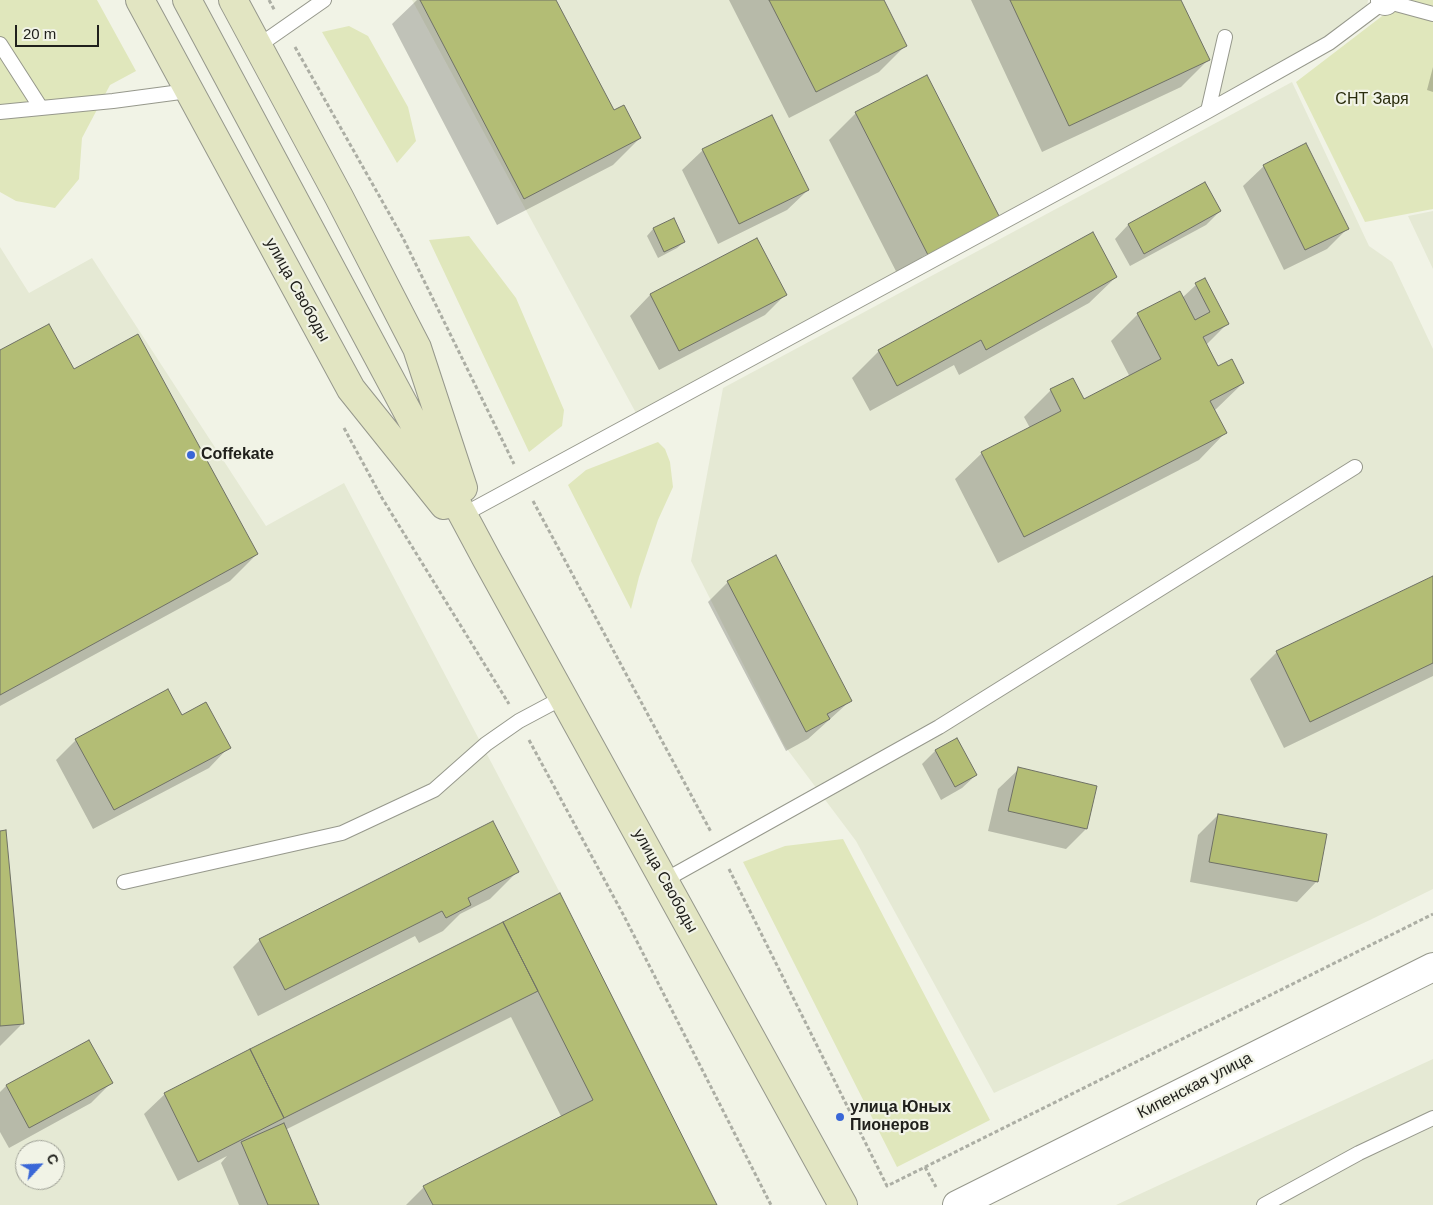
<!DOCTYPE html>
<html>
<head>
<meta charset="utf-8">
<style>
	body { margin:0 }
	#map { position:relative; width:1433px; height:1205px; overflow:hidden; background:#f1f3e6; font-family:Arial,sans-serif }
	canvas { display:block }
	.north { position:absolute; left:15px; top:1140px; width:50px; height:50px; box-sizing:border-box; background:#f1f3e6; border:1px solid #9d9f95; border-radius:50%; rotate:65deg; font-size:14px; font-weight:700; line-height:20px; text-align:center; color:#20201c }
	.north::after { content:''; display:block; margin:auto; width:18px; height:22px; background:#3a67d7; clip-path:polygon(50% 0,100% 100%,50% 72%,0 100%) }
	.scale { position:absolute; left:15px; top:25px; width:84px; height:22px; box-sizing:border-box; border:2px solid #20201c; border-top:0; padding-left:6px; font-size:15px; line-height:18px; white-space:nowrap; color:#20201c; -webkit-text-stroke:4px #f1f3e6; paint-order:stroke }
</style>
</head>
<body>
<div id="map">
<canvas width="1433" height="1205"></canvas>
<div class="north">С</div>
<div class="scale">20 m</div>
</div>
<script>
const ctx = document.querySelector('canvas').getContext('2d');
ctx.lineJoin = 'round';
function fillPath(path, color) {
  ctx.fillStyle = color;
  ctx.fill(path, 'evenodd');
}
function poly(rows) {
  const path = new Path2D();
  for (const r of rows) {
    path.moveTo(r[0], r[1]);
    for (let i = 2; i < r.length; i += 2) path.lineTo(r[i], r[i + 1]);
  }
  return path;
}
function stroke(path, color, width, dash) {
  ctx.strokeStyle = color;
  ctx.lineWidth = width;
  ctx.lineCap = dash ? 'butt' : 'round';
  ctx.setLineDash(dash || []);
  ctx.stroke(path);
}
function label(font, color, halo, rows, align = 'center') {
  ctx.font = font + ' Arial,sans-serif';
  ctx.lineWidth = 4.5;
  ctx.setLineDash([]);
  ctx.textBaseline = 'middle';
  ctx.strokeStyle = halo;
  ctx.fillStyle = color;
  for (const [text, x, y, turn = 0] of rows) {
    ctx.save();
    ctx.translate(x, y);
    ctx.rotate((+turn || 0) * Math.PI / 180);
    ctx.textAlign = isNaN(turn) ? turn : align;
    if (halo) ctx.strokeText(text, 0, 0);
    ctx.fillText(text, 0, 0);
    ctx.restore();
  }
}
fillPath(poly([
	[412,0,1368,0,1366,13,1297,54,1027,200,999,218,928,255,636,413],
	[1292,82,1369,246,1392,262,1433,349,1433,889,1370,920,994,1093,856,841,784,745,691,561,723,388],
	[1433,211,1433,269,1408,216],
	[0,247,29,293,92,258,266,526,344,483,560,893,717,1205,0,1205],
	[25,1150,55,1150,55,1180,25,1180],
	[1433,1059,1433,1205,1116,1205]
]), '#e5e9d4');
fillPath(poly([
	[0,0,97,0,136,71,110,85,82,138,79,179,55,208,16,201,0,192],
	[1397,0,1433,0,1433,209,1365,222,1296,82,1390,10],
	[349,26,368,36,408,107,416,141,397,163,322,32],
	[469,236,516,298,564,410,562,426,529,452,429,240],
	[658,442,665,449,670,462,673,487,658,520,639,577,631,609,568,485,586,470],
	[843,839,990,1120,897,1167,743,862,785,846]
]), '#e0e7bc');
fillPath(poly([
	[417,0,555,0,614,112,640,138,613,165,497,225,392,24],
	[729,0,882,0,906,45,879,72,789,118],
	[971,0,1180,0,1208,60,1181,87,1042,152],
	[1433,67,1433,92,1427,90],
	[926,77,971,245,901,281,829,140,856,113],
	[968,233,923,259,922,257],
	[703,150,808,190,787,210,718,244,682,170],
	[1264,166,1347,229,1327,249,1284,270,1243,186],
	[1205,183,1220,211,1206,225,1130,266,1115,239,1128,225],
	[673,220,684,242,677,248,658,258,647,236,653,229],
	[756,240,785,295,765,315,659,370,630,316,650,295],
	[1116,277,1089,303,959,375,954,365,870,411,852,378,879,351],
	[1205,280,1227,324,1206,345,1218,367,1243,383,1214,411,1225,433,1199,460,998,563,955,479,982,453,1030,428,1024,417,1051,390,1083,401,1130,377,1111,341,1138,314,1182,298,1196,285],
	[0,352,73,371,257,554,230,581,0,706],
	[1433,577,1433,676,1284,748,1250,679,1277,652],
	[728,582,850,701,808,739,786,751,708,602],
	[181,716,229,747,209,768,93,829,56,760,76,740],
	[957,739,976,775,962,788,941,800,922,764,935,751],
	[1019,769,1086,829,1066,849,988,831,998,789],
	[1218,815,1317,881,1297,902,1190,882,1198,835],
	[492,823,517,872,490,899,460,914,443,931,419,943,415,936,258,1016,233,967,260,940],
	[0,832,23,1023,0,1046],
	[560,895,715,1205,406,1205,424,1187,562,1118,511,1017,285,1130,318,1205,239,1205,221,1163,227,1156,178,1181,144,1114,165,1094],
	[111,1083,91,1103,9,1148,0,1132,0,1092,6,1086]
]), '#0003');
const building = poly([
	[420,0,556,0,614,110,624,105,641,138,524,199,420,0],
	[769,0,884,0,907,46,816,92,769,0],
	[1010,0,1181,0,1210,60,1069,126,1010,0],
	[927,75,1000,218,928,255,855,112,927,75],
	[772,115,809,190,739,224,702,149,772,115],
	[1306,143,1349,229,1305,250,1263,165,1306,143],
	[1205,182,1221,211,1144,254,1128,224,1205,182],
	[674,218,685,242,664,252,653,228,674,218],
	[1093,232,1117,277,986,350,981,340,897,386,878,350,1093,232],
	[757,238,787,295,679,351,650,294,757,238],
	[1205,278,1229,324,1203,337,1218,366,1232,359,1244,383,1210,401,1227,433,1024,537,981,452,1061,411,1050,389,1073,378,1084,399,1161,359,1137,313,1180,291,1195,320,1210,312,1195,283,1205,278],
	[49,324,74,369,138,334,258,554,0,695,0,350,49,324],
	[776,555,852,701,827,714,830,719,806,732,727,581,776,555],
	[1433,576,1433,663,1310,722,1276,651,1433,576],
	[168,689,182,715,206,702,231,748,114,810,75,739,168,689],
	[957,738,977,775,955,787,935,750,957,738],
	[1018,767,1097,786,1087,829,1008,811,1018,767],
	[1218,814,1327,834,1318,882,1209,862,1218,814],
	[493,821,519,872,468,898,471,905,446,918,442,911,285,990,259,939,493,821],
	[6,830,24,1024,0,1026,0,831,6,830],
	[560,893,717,1205,433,1205,423,1186,593,1100,503,922,560,893],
	[503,922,538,991,284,1118,250,1049,503,922],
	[89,1040,113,1083,29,1128,6,1085,89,1040],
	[250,1049,284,1118,198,1162,164,1093,250,1049],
	[284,1123,319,1205,268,1205,241,1142,284,1123]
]);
fillPath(building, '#b3bd75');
stroke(building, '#707266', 1);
const service = poly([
	[0,44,41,108],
	[258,46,324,0],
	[1208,111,1225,37],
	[0,112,113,101,188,91],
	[470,511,1208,111,1329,43,1385,1,1433,14],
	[665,880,939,727,1355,467],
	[124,882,342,833,434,790,486,744,519,721,564,697],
	[1264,1205,1359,1153,1433,1118]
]);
const minor = poly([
	[1385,1,1386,0],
	[957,1205,1433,967]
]);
const secondary = poly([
	[140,0,351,389,444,505],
	[187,0,486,558,843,1205],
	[233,0,339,197,417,348,463,488]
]);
stroke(service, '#96988c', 16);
stroke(minor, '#96988c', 30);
stroke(secondary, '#96988c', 30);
stroke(poly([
	[269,0,275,11],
	[295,47,403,238,514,464],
	[344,428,382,498,509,704],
	[533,501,711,832],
	[529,740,624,916,771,1205],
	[729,869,887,1186,1433,914],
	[925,1167,936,1187]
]), '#acaea4', 3, [4, 2.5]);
stroke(service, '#fff', 14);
stroke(minor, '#fff', 28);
stroke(secondary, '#e2e5c2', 28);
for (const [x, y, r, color] of [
	[191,455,5,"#3a67d7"],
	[840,1117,5,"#3a67d7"]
]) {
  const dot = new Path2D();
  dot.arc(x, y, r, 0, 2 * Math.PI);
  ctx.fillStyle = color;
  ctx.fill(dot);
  stroke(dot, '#f1f3e6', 2);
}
label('16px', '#2a2d0d', '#f1f3e6', [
	["СНТ Заря",1372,100]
]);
label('16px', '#20201c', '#f1f3e6', [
	["улица Свободы",297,290,61],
	["улица Свободы",665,881,61],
	["Кипенская улица",1195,1086,-27]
]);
label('bold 16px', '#20201c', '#f1f3e6', [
	["Coffekate",201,455],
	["улица Юных",850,1108],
	["Пионеров",850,1126]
], 'left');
</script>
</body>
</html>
